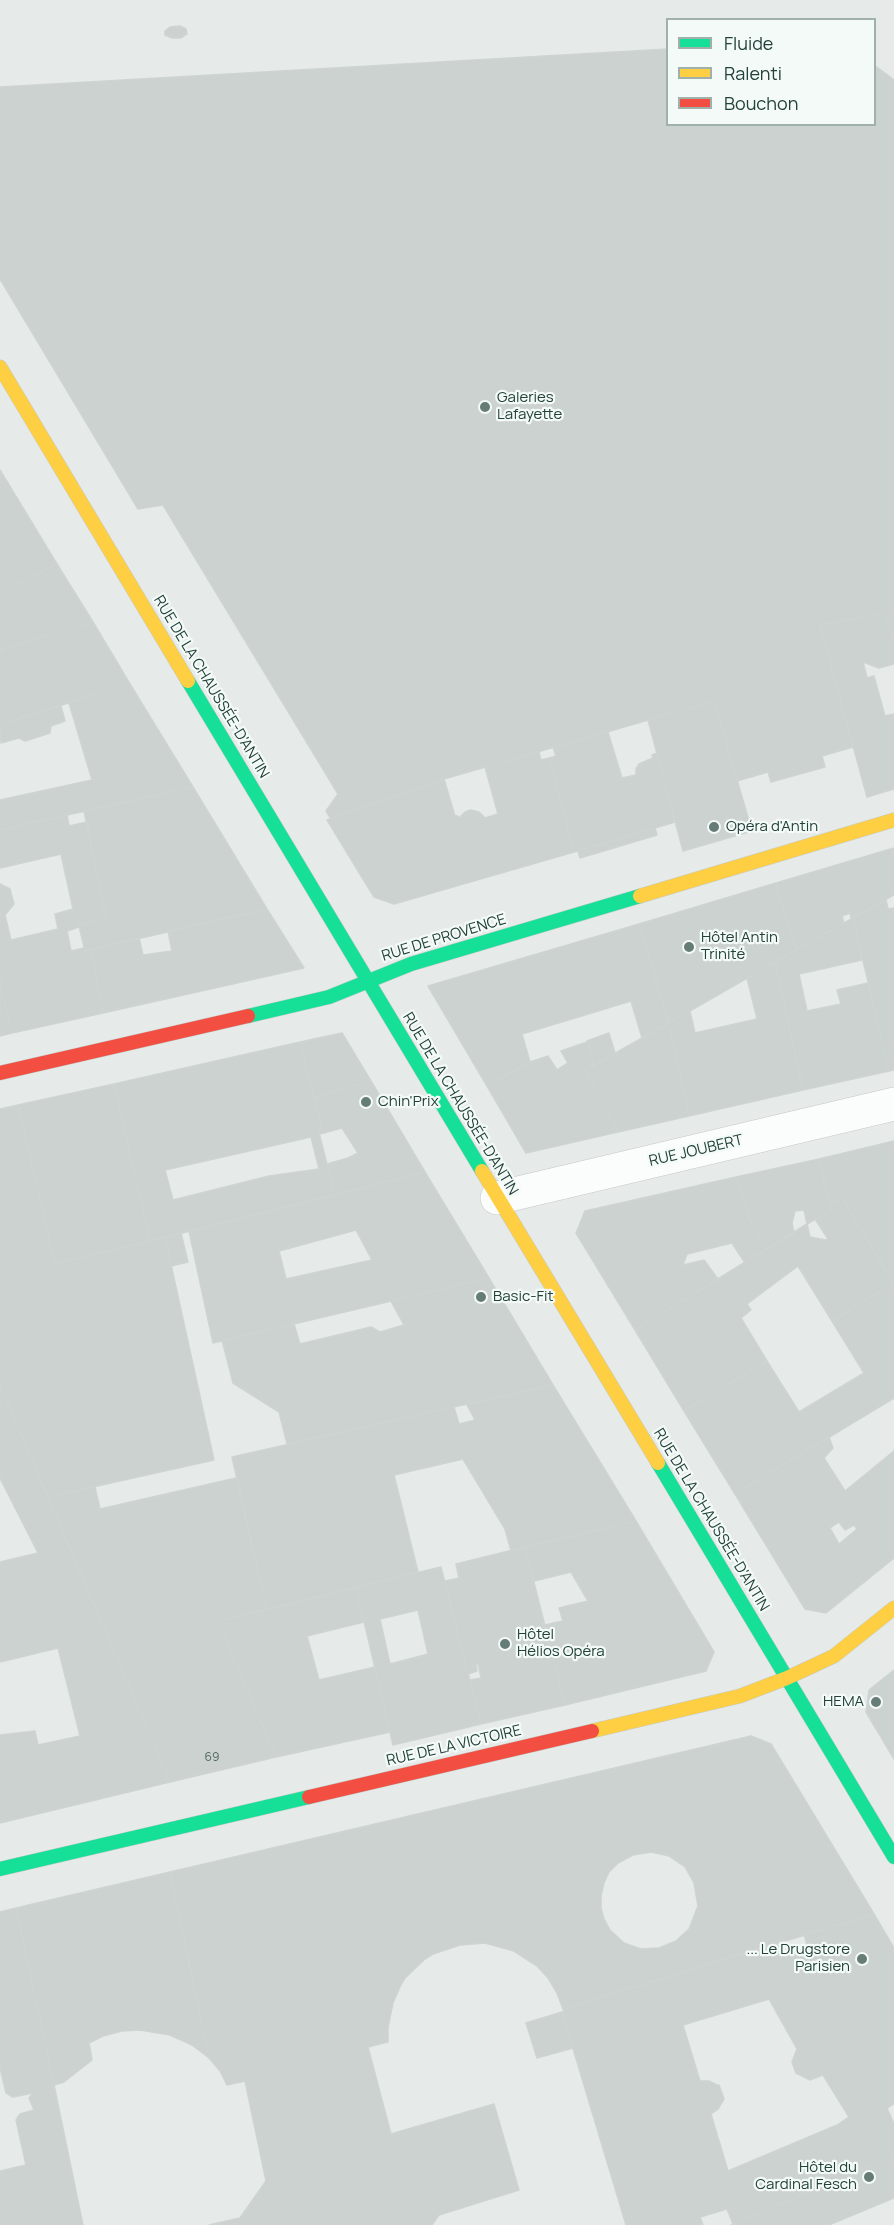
<!DOCTYPE html>
<html>
<head>
<meta charset="utf-8">
<style>
	body { margin:0 }
	#map { position:relative; width:894px; height:2225px; overflow:hidden; background:#e6ebe9; font-family:Manrope,sans-serif }
	canvas { display:block }
	.legend { position:absolute; left:666px; top:18px; width:210px; height:108px; box-sizing:border-box; background:#f4faf7; border:2px solid #a0b0ab; margin:0; padding:8px 10px; list-style:none; font-size:18px; color:#214139 }
	.legend li { display:flex; align-items:center; gap:12px; height:30px }
	.legend b { width:30px; border:2px solid #a0b0ab }
</style>
</head>
<body>
<div id="map">
<canvas width="894" height="2225"></canvas>
<ul class="legend">
<li><b style="height:8px;background:#16e098"></b>Fluide</li>
<li><b style="height:8px;background:#ffcf43"></b>Ralenti</li>
<li><b style="height:8px;background:#f24e42"></b>Bouchon</li>
</ul>
</div>
<script>
const ctx = document.querySelector('canvas').getContext('2d');
ctx.lineJoin = 'round';
function fillPath(path, color) {
  ctx.fillStyle = color;
  ctx.fill(path, 'evenodd');
}
function poly(rows) {
  const path = new Path2D();
  for (const r of rows) {
    path.moveTo(r[0], r[1]);
    for (let i = 2; i < r.length; i += 2) path.lineTo(r[i], r[i + 1]);
  }
  return path;
}
function stroke(path, color, width, dash) {
  ctx.strokeStyle = color;
  ctx.lineWidth = width;
  ctx.lineCap = dash ? 'butt' : 'round';
  ctx.setLineDash(dash || []);
  ctx.stroke(path);
}
function label(font, color, halo, rows, align = 'center') {
  ctx.font = font + ' Manrope,sans-serif';
  ctx.lineWidth = 4.5;
  ctx.setLineDash([]);
  ctx.textBaseline = 'middle';
  ctx.strokeStyle = halo;
  ctx.fillStyle = color;
  for (const [text, x, y, turn = 0] of rows) {
    ctx.save();
    ctx.translate(x, y);
    ctx.rotate((+turn || 0) * Math.PI / 180);
    ctx.textAlign = isNaN(turn) ? turn : align;
    if (halo) ctx.strokeText(text, 0, 0);
    ctx.fillText(text, 0, 0);
    ctx.restore();
  }
}
const building = poly([
	[180,26,186,29,187,34,181,38,172,38,165,35,165,31,170,27,180,26],
	[668,49,668,124,874,124,874,65,894,80,894,642,885,613,820,625,853,747,822,756,825,767,771,782,768,772,737,781,714,701,444,779,331,819,326,811,338,794,163,505,138,509,0,279,0,87,668,49],
	[0,470,57,564,15,586,0,590,0,470],
	[57,564,93,622,0,650,0,590,15,586,57,564],
	[885,613,894,642,894,664,879,668,863,662,867,678,874,676,885,716,894,714,894,789,867,797,820,625,885,613],
	[93,622,130,684,0,724,0,650,93,622],
	[130,684,193,787,0,830,0,800,92,780,69,703,130,684],
	[714,701,752,831,683,851,648,720,714,701],
	[61,706,65,721,51,726,50,733,25,741,19,738,1,743,0,724,61,706],
	[608,732,622,778,636,775,636,769,639,764,653,758,652,755,657,753,675,822,574,852,549,758,556,756,553,747,608,732],
	[539,752,541,760,549,758,574,852,394,904,374,897,327,820,444,779,455,816,458,816,459,818,465,812,471,810,479,812,485,818,498,814,485,767,539,752],
	[193,787,267,909,85,951,79,926,106,918,84,811,193,787],
	[67,815,69,826,87,822,106,918,67,931,71,951,84,948,85,951,91,949,103,1013,12,1033,0,981,0,884,10,889,14,904,5,915,11,940,58,929,55,914,73,909,61,854,0,868,0,830,67,815],
	[655,828,657,835,580,858,578,851,655,828],
	[894,848,894,895,851,919,850,913,842,916,844,923,796,950,776,883,894,848],
	[776,883,796,950,669,1023,639,924,776,883],
	[886,900,888,909,894,908,894,1070,889,1071,853,918,886,900],
	[267,909,304,968,103,1013,91,949,139,938,143,955,172,951,168,931,267,909],
	[853,918,862,960,799,974,807,1011,841,1004,837,990,868,983,889,1071,803,1090,775,962,853,918],
	[639,924,669,1023,642,1038,631,1001,522,1034,530,1062,487,1086,428,986,639,924],
	[775,962,803,1090,689,1116,669,1023,690,1011,695,1033,757,1019,747,978,775,962],
	[0,981,12,1033,0,1036,0,981],
	[669,1023,689,1116,618,1132,585,1070,669,1023],
	[342,1033,371,1081,314,1098,300,1042,342,1033],
	[609,1033,615,1053,594,1066,587,1041,609,1033],
	[300,1042,322,1128,318,1129,335,1195,150,1241,114,1084,300,1042],
	[311,1137,319,1169,269,1176,173,1200,165,1170,311,1137],
	[587,1042,594,1066,585,1070,618,1132,526,1153,487,1086,530,1062,548,1056,557,1070,568,1063,561,1051,587,1042],
	[371,1081,425,1172,335,1195,327,1164,348,1158,358,1153,342,1128,320,1134,318,1129,322,1128,314,1098,371,1081],
	[114,1084,150,1241,55,1264,18,1105,114,1084],
	[18,1105,55,1264,165,1237,214,1460,48,1497,0,1384,0,1109,18,1105],
	[894,1141,894,1284,843,1199,829,1203,819,1159,894,1141],
	[819,1159,831,1210,807,1224,804,1210,795,1211,792,1223,794,1233,767,1249,748,1216,736,1177,819,1159],
	[425,1172,489,1278,213,1343,189,1231,425,1172],
	[356,1230,372,1260,286,1279,279,1251,356,1230],
	[736,1177,748,1216,767,1249,745,1263,732,1243,687,1254,683,1265,704,1260,718,1279,635,1330,576,1233,585,1211,736,1177],
	[843,1199,894,1283,832,1321,798,1266,747,1304,751,1310,741,1318,767,1361,684,1411,635,1330,807,1224,810,1237,826,1240,828,1239,815,1219,831,1210,829,1203,843,1199],
	[181,1233,188,1262,171,1266,165,1237,181,1233],
	[489,1278,553,1385,287,1444,279,1412,233,1383,222,1340,294,1324,300,1344,371,1327,380,1332,404,1325,391,1301,489,1278],
	[894,1283,894,1398,735,1494,684,1411,767,1361,799,1412,864,1373,832,1321,894,1283],
	[0,1384,170,1782,0,1823,0,1735,35,1731,38,1745,80,1736,58,1648,0,1662,0,1562,38,1553,0,1478,0,1384],
	[553,1385,636,1521,511,1551,505,1529,463,1459,394,1475,418,1572,267,1610,232,1457,454,1407,459,1424,475,1420,467,1405,553,1385],
	[829,1437,833,1448,824,1458,845,1491,894,1451,894,1558,826,1613,805,1609,735,1494,829,1437],
	[839,1522,845,1530,854,1525,857,1529,839,1544,830,1528,839,1522],
	[236,1478,267,1610,218,1621,276,1757,170,1782,48,1497,95,1487,100,1509,236,1478],
	[636,1521,714,1652,706,1671,565,1705,545,1625,563,1621,559,1608,588,1601,571,1572,534,1581,525,1547,636,1521],
	[525,1547,565,1705,481,1724,470,1680,481,1678,478,1663,476,1664,477,1671,468,1674,445,1581,459,1578,456,1564,525,1547],
	[441,1567,481,1724,393,1745,356,1587,441,1567],
	[418,1610,428,1654,390,1664,380,1619,418,1610],
	[356,1587,364,1622,307,1636,319,1680,375,1667,390,1732,276,1757,218,1621,356,1587],
	[894,1670,894,1759,866,1712,869,1690,894,1670],
	[751,1736,771,1744,874,1914,563,2009,557,1993,548,1978,537,1966,514,1951,485,1943,460,1945,433,1954,425,1959,405,1978,400,1987,393,2003,388,2027,388,2042,368,2047,391,2134,494,2104,519,2190,439,2215,432,2225,209,2225,240,2218,266,2181,245,2081,227,2085,220,2071,209,2058,170,1872,751,1736],
	[651,1852,669,1856,685,1867,694,1883,698,1906,689,1929,676,1941,659,1948,641,1949,624,1943,610,1930,604,1919,601,1908,601,1896,604,1883,609,1872,618,1863,633,1855,651,1852],
	[170,1872,209,2058,192,2045,170,2035,140,2030,122,2031,103,2036,89,2043,92,2060,64,2082,54,2085,16,1908,170,1872],
	[16,1908,54,2085,83,2225,0,2225,0,2171,26,2165,16,2120,20,2114,34,2110,29,2098,33,2093,13,2097,6,2093,0,2068,0,1912,16,1908],
	[874,1914,894,1948,894,2104,887,2108,894,2124,894,2156,733,2224,727,2209,700,2217,703,2225,626,2225,562,2012,564,2012,563,2009,776,1943,785,1955,808,1948,804,1935,874,1914],
	[769,1999,797,2049,792,2062,796,2073,810,2080,823,2075,849,2117,837,2125,728,2171,711,2114,718,2109,724,2099,719,2085,717,2085,709,2081,700,2081,683,2025,769,1999],
	[562,2012,573,2048,537,2058,526,2023,562,2012],
	[894,2156,894,2198,829,2225,731,2225,894,2156]
]);
fillPath(building, '#ccd2d0');
stroke(building, '#ced4d2', 1.5);
const street = poly([
	[497,1198,894,1104]
]);
const fast = poly([
	[188,681,482,1171],
	[248,1016,329,997,411,964,640,896],
	[658,1463,894,1857],
	[0,1869,309,1797]
]);
const slow = poly([
	[0,367,188,681],
	[640,896,894,820],
	[482,1171,658,1463],
	[592,1731,740,1696,787,1678,834,1656,894,1608]
]);
const jam = poly([
	[0,1073,248,1016],
	[309,1797,592,1731]
]);
stroke(street, '#c3c8c6', 34);
stroke(fast, '#c1c9c6', 15);
stroke(slow, '#c1c9c6', 15);
stroke(jam, '#c1c9c6', 15);
stroke(street, '#fbfcfc', 33);
stroke(fast, '#16e098', 14);
stroke(slow, '#ffcf43', 14);
stroke(jam, '#f24e42', 14);
for (const [x, y, r, color] of [
	[485,407,6,"#667c77"],
	[714,827,6,"#667c77"],
	[689,947,6,"#667c77"],
	[366,1102,6,"#667c77"],
	[481,1297,6,"#667c77"],
	[505,1644,6,"#667c77"],
	[876,1702,6,"#667c77"],
	[862,1959,6,"#667c77"],
	[869,2177,6,"#667c77"]
]) {
  const dot = new Path2D();
  dot.arc(x, y, r, 0, 2 * Math.PI);
  ctx.fillStyle = color;
  ctx.fill(dot);
  stroke(dot, '#f4faf7', 2);
}
label('12px', '#4d6660', null, [
	["69",212,1758]
]);
label('15px', '#214139', '#f4faf7', [
	["Galeries",497,398],
	["Lafayette",497,415],
	["Opéra d'Antin",726,827],
	["Hôtel Antin",701,938],
	["Trinité",701,955],
	["Chin'Prix",378,1102],
	["Basic-Fit",493,1297],
	["Hôtel",517,1635],
	["Hélios Opéra",517,1652],
	["HEMA",864,1702,"right"],
	["... Le Drugstore",850,1950,"right"],
	["Parisien",850,1967,"right"],
	["Hôtel du",857,2168,"right"],
	["Cardinal Fesch",857,2185,"right"]
], 'left');
label('15px', '#214139', '#f4faf7', [
	["RUE DE LA CHAUSSÉE-D'ANTIN",211,687,59],
	["RUE DE PROVENCE",444,938,-17],
	["RUE DE LA CHAUSSÉE-D'ANTIN",460,1104,59],
	["RUE JOUBERT",696,1151,-13],
	["RUE DE LA CHAUSSÉE-D'ANTIN",711,1520,59],
	["RUE DE LA VICTOIRE",454,1746,-13]
]);
</script>
</body>
</html>
